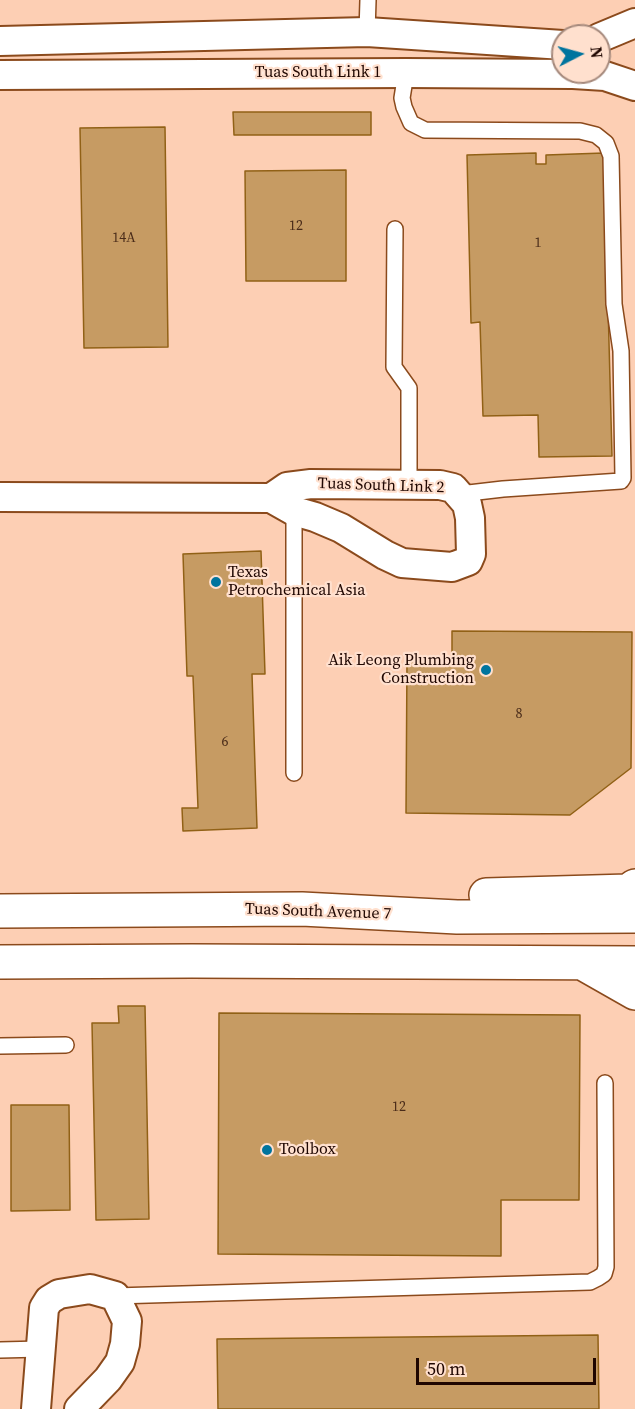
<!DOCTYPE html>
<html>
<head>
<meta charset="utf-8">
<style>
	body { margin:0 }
	#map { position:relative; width:635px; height:1409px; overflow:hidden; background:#fdcfb4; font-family:"Source Serif 4",serif }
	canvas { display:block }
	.north { position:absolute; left:551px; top:24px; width:60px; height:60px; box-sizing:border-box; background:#ffe0ce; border:2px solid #a5897c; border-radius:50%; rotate:84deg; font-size:16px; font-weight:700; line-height:24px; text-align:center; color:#1f0600 }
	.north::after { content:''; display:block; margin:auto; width:21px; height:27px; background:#00749e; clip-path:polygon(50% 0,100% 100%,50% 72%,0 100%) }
	.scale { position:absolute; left:416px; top:1358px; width:180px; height:27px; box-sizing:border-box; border:3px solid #1f0600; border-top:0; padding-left:8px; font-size:18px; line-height:21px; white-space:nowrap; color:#1f0600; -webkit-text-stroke:4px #ffe0ce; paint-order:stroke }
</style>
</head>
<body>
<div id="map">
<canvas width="635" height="1409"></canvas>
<div class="north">N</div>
<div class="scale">50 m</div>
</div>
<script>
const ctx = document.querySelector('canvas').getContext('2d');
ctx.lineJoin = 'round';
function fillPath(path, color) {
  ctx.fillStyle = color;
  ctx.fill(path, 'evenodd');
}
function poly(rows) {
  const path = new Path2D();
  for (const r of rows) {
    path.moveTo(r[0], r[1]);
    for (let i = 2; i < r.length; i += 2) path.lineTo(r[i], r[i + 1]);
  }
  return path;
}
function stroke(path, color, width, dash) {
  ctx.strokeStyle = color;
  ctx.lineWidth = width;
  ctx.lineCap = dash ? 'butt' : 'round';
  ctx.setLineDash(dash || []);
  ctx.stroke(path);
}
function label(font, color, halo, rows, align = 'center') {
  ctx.font = font + ' "Source Serif 4",serif';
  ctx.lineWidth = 4.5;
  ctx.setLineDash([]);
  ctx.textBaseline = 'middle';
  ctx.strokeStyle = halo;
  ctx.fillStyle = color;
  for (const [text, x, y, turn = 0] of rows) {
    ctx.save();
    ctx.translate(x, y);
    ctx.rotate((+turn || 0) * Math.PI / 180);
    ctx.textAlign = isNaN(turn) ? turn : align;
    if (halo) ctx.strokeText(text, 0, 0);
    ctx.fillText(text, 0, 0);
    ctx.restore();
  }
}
const building = poly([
	[233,112,371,112,371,135,234,135,233,112],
	[165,127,168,347,84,348,80,128,165,127],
	[536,153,536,164,546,164,546,155,604,153,612,456,539,457,538,415,483,416,480,322,471,323,467,155,536,153],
	[346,170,346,281,246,281,245,171,346,170],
	[261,551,265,674,252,674,257,828,183,831,182,808,198,808,193,676,187,676,183,554,261,551],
	[452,631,632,632,631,768,570,815,406,813,407,659,452,660,452,631],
	[118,1006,145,1006,149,1219,96,1220,92,1023,119,1023,118,1006],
	[219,1013,580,1015,579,1200,501,1200,501,1256,218,1254,219,1013],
	[11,1105,69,1105,70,1210,11,1211,11,1105],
	[598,1335,599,1409,218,1409,217,1339,598,1335]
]);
fillPath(building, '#c69b63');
stroke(building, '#916116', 1.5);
const lane = poly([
	[367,32,368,0],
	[406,73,402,98,404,107,411,123,425,130,580,131,596,135,606,143,611,156,614,304,621,351,623,478,621,481,503,489,460,494],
	[395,229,394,367,409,388,409,485],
	[294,511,294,773],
	[0,1046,66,1045],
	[115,1296,590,1282,598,1278,604,1274,606,1267,605,1083],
	[0,1350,41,1349]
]);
const street = poly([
	[599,38,635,23],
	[0,41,367,32,563,45],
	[0,75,406,73,573,74,605,76,635,86],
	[0,497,271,498,294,511,315,517,341,528,385,555,402,563,452,567,468,561,471,554,470,518,467,504,453,488,440,485,311,484,287,487,271,498],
	[36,1409,44,1308,49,1300,59,1294,90,1289,115,1296,127,1321,125,1344,120,1362,108,1379,79,1409]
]);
const secondary = poly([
	[486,895,628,891,635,886],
	[0,911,302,909,457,917,635,916],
	[0,962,192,961,635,963],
	[584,964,635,993]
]);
stroke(lane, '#8b4a1c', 18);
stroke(street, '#8b4a1c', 32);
stroke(secondary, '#8b4a1c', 36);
stroke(lane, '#fff', 15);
stroke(street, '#fff', 28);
stroke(secondary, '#fff', 33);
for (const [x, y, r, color] of [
	[216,582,6,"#00749e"],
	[486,670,6,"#00749e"],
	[267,1150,6,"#00749e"]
]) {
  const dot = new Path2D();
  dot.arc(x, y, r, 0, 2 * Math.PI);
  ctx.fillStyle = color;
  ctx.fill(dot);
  stroke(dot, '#ffe0ce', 2);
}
label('14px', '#492b19', null, [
	["12",296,226],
	["14A",124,238],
	["1",538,243],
	["8",519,714],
	["6",225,742],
	["12",399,1107]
]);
label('16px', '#1f0600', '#ffe0ce', [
	["Tuas South Link 1",318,73],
	["Tuas South Link 2",381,486,2],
	["Tuas South Avenue 7",318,912,2]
]);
label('16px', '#1f0600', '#ffe0ce', [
	["Texas",228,573],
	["Petrochemical Asia",228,591],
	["Aik Leong Plumbing",474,661,"right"],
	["Construction",474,679,"right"],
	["Toolbox",279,1150]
], 'left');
</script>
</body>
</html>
